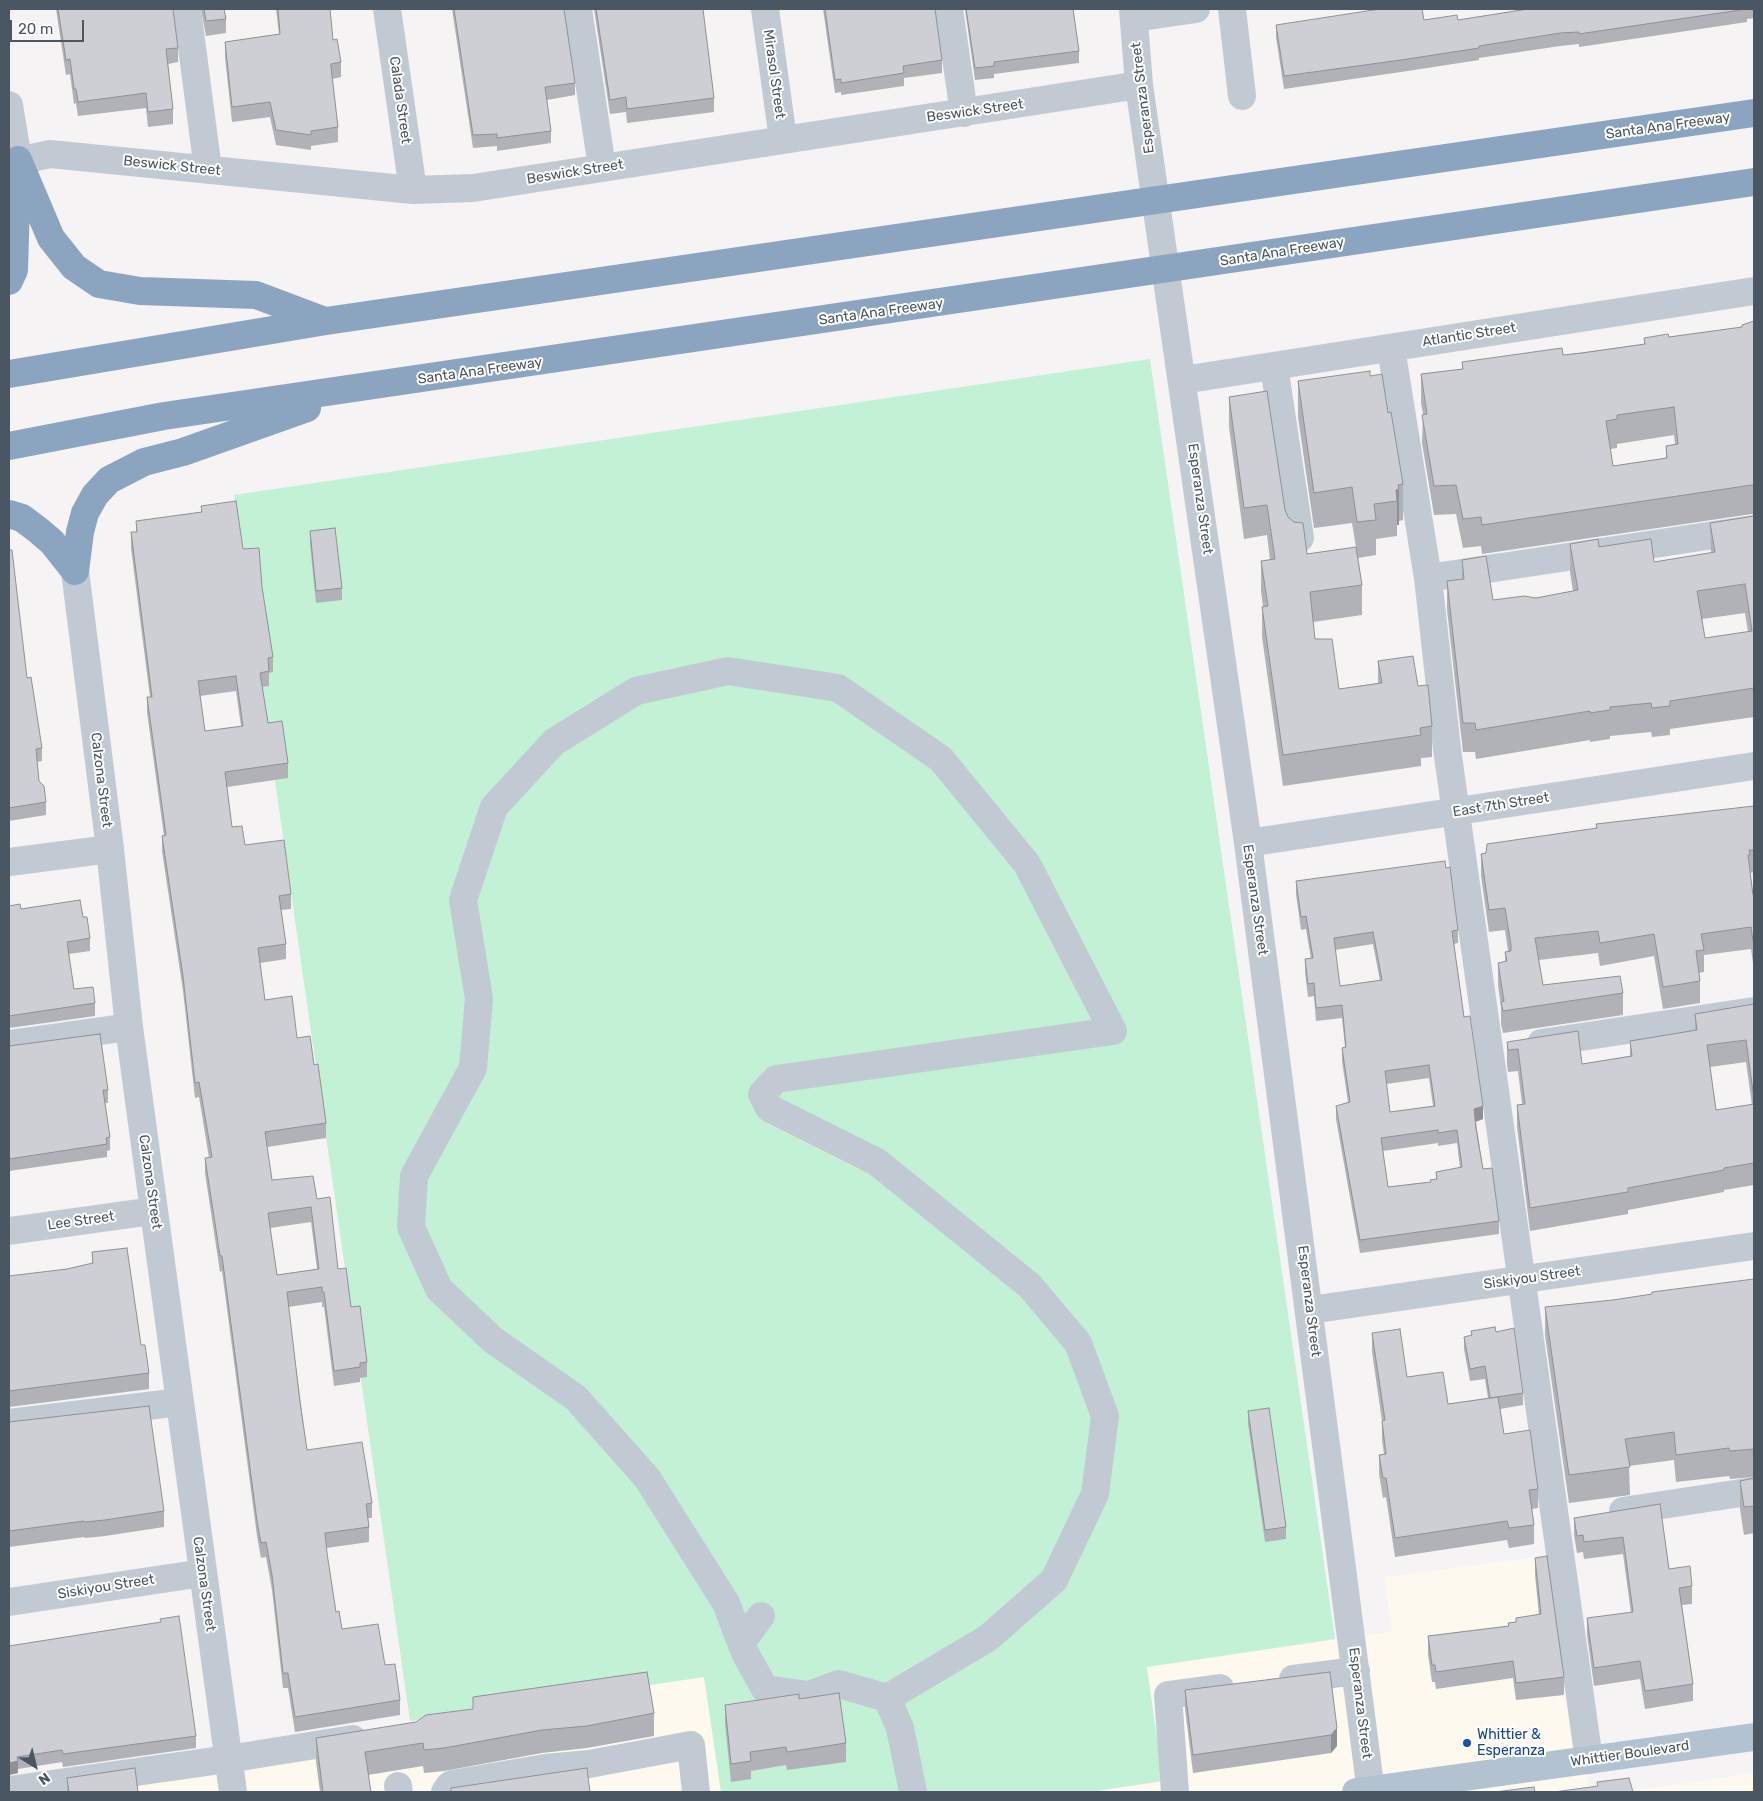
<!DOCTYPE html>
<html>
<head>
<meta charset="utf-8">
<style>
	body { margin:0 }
	#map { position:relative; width:1763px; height:1801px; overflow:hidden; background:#f5f3f3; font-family:Rubik,sans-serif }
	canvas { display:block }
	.frame { position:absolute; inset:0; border:10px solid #4a5661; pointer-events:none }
	.north { position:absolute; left:10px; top:1741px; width:50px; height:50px; -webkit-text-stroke:4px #fff; paint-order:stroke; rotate:144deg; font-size:14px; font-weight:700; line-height:20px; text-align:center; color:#4a5661 }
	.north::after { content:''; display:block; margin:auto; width:18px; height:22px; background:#4a5661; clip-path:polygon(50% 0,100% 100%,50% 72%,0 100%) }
	.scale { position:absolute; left:10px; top:20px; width:74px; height:22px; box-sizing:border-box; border:2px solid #4a5661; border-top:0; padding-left:6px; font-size:15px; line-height:18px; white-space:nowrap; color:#4a5661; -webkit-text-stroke:4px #fff; paint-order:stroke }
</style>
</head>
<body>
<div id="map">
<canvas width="1763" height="1801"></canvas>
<div class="frame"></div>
<div class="north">N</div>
<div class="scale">20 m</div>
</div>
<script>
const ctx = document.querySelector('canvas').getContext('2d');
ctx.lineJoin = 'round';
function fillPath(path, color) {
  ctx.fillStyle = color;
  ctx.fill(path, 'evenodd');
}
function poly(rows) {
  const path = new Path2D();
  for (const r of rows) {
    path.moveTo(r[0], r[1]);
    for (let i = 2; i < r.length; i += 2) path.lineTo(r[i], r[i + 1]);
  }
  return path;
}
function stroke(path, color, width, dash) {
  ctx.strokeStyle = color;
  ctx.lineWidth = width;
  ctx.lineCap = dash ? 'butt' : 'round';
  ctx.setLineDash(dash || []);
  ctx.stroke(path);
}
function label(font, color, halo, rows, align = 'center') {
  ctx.font = font + ' Rubik,sans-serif';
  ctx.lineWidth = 4;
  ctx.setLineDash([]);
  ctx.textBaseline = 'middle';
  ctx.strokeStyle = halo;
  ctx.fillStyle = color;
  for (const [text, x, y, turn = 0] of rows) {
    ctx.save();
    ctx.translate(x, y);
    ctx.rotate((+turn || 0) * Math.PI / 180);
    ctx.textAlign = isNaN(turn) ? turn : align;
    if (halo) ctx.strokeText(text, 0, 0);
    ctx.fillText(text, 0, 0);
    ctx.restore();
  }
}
fillPath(poly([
	[1551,1555,1590,1792,1090,1792,1163,1781,1146,1667,1391,1632,1385,1577],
	[704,1677,721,1792,21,1792,423,1736,420,1719],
	[1754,1773,1754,1792,1624,1792]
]), '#fdf9ef');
fillPath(poly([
	[1150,359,1335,1639,1147,1667,1163,1781,1090,1792,721,1792,704,1677,410,1721,234,495]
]), '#c3f1d5');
stroke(poly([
	[187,9,208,170],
	[387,9,413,190],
	[578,9,602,167],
	[765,9,783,139],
	[949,9,964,113],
	[1133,9,1139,85,1248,843,1371,1792],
	[1232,9,1242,96],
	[1134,18,1196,9],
	[9,105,18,160],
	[9,163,50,154,413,190,473,188,1139,85],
	[1391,348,1428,578,1447,749,1589,1760],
	[1274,366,1300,538],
	[1183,380,1754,291],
	[75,571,110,849,129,1027,233,1792],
	[1428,578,1754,529],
	[1248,843,1754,766],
	[9,862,110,849],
	[1541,1043,1754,1011],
	[9,1044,129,1027],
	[9,1231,153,1211],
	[1310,1310,1754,1246],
	[9,1423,180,1402],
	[1623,1511,1754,1491],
	[9,1602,203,1573],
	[741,1643,761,1616],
	[1293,1679,1356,1671],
	[887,1698,988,1638,1054,1580,1095,1494,1105,1416,1078,1343,1030,1286,877,1162,769,1108,762,1094,776,1079,1113,1031,1027,864,941,759,838,688,728,671,636,691,554,742,494,807,463,900,479,999,473,1068,414,1176,411,1227,439,1289,493,1340,576,1398,647,1478,726,1603,745,1653,765,1689,809,1695,839,1684,887,1698,900,1728,913,1792],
	[398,1786,399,1792],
	[9,1790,228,1759,353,1739],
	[445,1792,449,1786,452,1784,545,1768,589,1764,691,1745,696,1792],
	[1175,1792,1168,1695,1220,1688]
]), '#c1cad2', 28);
stroke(poly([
	[1356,1792,1754,1737]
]), '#b3c2d1', 28);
stroke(poly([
	[18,160,51,238,74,267,99,284,140,291,256,295,325,321],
	[9,281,14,270,17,169],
	[9,374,326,321,1754,113],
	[9,446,164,416,1754,182],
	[9,514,22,518,38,530,52,542,75,571],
	[75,571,80,532,85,513,95,495,109,480,144,462,183,452,307,408]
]), '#8ba5c1', 28);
fillPath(poly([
	[56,9,173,9,178,48,178,62,168,64,173,109,173,124,148,127,146,108,78,116,76,103,74,104,70,74,66,75],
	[201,9,224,9,226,19,226,33,206,36],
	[276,9,330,9,333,40,341,62,341,77,332,79,338,127,338,142,311,146,311,150,276,145,270,117,232,122,225,57,225,42,279,34],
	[452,9,564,9,575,83,575,95,547,100,551,131,551,143,497,151,497,146,473,148],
	[594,9,703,9,714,98,714,112,627,123,626,112,610,114],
	[823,9,935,9,942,60,942,73,904,78,904,86,841,95,841,92,835,93],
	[965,9,1073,9,1079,51,1079,63,994,74,994,78,975,80],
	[1526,9,1754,9,1754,18,1747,19,1747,22,1579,47,1579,44,1560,46,1479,58,1479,60,1401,72,1284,89,1276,37,1276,25,1458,20],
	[1754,321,1754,514,1752,514,1482,554,1481,546,1463,548,1456,514,1434,515,1422,443,1423,414,1421,403,1421,374,1462,369,1462,362,1563,355,1644,344,1644,338,1669,337,1742,327],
	[1674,435,1675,444,1666,446,1666,458,1613,466,1610,449,1617,448,1617,444],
	[1370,376,1388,413,1403,484,1403,520,1399,521,1399,525,1397,525,1397,536,1376,539,1376,555,1358,558,1362,585,1362,615,1313,622,1315,639,1339,689,1378,683,1378,661,1418,686,1432,726,1432,757,1421,758,1421,766,1283,786,1262,637,1262,607,1263,606,1261,591,1261,561,1270,560,1267,535,1244,539,1229,427,1229,397,1288,517,1307,554,1356,547,1352,523,1314,528,1298,417,1298,381],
	[201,506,243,549,262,587,273,657,273,672,269,673,269,686,262,687,268,723,288,763,288,778,227,787,232,827,245,845,291,894,291,909,281,910,286,944,286,959,260,963,265,1000,297,1038,314,1065,326,1123,326,1138,267,1147,272,1180,317,1199,338,1269,351,1307,367,1362,367,1377,360,1378,360,1382,334,1386,324,1307,322,1307,322,1302,288,1307,307,1450,372,1503,372,1518,368,1518,369,1527,369,1542,326,1548,336,1612,342,1629,385,1665,400,1700,400,1715,295,1732,288,1688,283,1688,272,1590,266,1557,261,1558,257,1536,222,1271,220,1272,205,1173,205,1158,209,1158,199,1097,195,1098,183,991,162,851,162,836,164,836,147,712,147,697,150,697,131,548,131,532,136,532,136,521,201,512],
	[236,691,241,726,205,731,200,696],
	[311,1222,317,1269,277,1275,270,1228],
	[1754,516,1754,717,1670,729,1670,735,1652,737,1651,732,1610,736,1610,739,1590,742,1590,740,1476,759,1475,752,1463,752,1447,610,1447,581,1462,579,1462,560,1493,600,1536,598,1573,591,1570,572,1570,544,1599,547,1654,562,1711,553,1710,523],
	[1745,613,1748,632,1705,638,1702,619],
	[310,531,342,588,342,600,316,603,310,544],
	[9,550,27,678,42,748,42,761,37,762,39,781,46,802,46,815,9,821],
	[1754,806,1754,872,1750,873,1753,895,1754,895,1754,963,1753,963,1751,949,1704,955,1704,972,1699,973,1700,981,1700,1003,1663,1009,1654,956,1600,966,1598,953,1539,960,1543,985,1623,993,1623,1015,1503,1033,1501,1024,1501,1007,1498,985,1498,963,1505,962,1505,952,1508,951,1505,930,1489,932,1481,876,1481,854,1596,829,1596,824],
	[1446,868,1458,930,1458,943,1454,944,1464,1017,1483,1119,1476,1122,1483,1169,1499,1221,1499,1234,1360,1253,1336,1119,1336,1106,1348,1102,1342,1061,1342,1048,1345,1047,1342,1018,1316,1021,1314,996,1308,997,1305,972,1305,959,1311,959,1306,929,1301,930,1296,894,1296,881],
	[1373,944,1380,981,1340,986,1335,950],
	[1429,1078,1433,1106,1390,1112,1386,1084],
	[1438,1143,1438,1146,1457,1143,1460,1168,1436,1172,1436,1179,1430,1182,1388,1187,1383,1151],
	[9,906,21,909,83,917,90,938,90,951,69,954,74,989,95,1003,95,1016,9,1028],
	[1754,1004,1754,1185,1724,1190,1724,1192,1628,1210,1628,1214,1530,1231,1517,1127,1517,1105,1522,1104,1518,1071,1508,1072,1507,1064,1507,1042,1582,1064,1630,1056,1630,1041,1695,1031,1695,1014],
	[1746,1062,1752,1105,1716,1110,1710,1067],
	[9,1046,108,1090,108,1103,105,1103,110,1137,110,1150,107,1151,107,1157,9,1171],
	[92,1252,141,1345,149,1373,149,1389,9,1407,9,1276,67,1269,92,1263],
	[1754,1279,1754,1477,1730,1479,1729,1476,1676,1482,1674,1460,1629,1466,1630,1495,1569,1503,1545,1335,1545,1307,1613,1300],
	[1471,1331,1496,1332,1523,1393,1523,1405,1500,1409,1504,1434,1538,1489,1538,1508,1532,1509,1534,1525,1534,1544,1509,1548,1507,1540,1395,1557,1386,1497,1383,1498,1379,1474,1379,1455,1384,1454,1382,1440,1382,1421,1372,1352,1372,1333,1407,1377,1448,1404,1488,1398,1485,1379,1470,1381,1464,1349,1464,1337,1471,1336],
	[1248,1411,1286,1527,1286,1539,1265,1542,1248,1424],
	[9,1422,164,1511,164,1527,105,1536,85,1538,84,1537,9,1547],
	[1754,1478,1754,1533,1744,1535,1740,1509,1740,1481],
	[1660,1504,1669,1569,1692,1586,1692,1604,1682,1605,1693,1684,1693,1701,1645,1709,1640,1679,1594,1686,1587,1635,1587,1618,1631,1613,1623,1554,1584,1559,1583,1552,1577,1553,1574,1535,1574,1518],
	[1535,1558,1564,1677,1564,1695,1516,1700,1513,1678,1436,1689,1435,1682,1432,1682,1428,1654,1428,1636,1508,1626,1516,1622,1516,1618,1539,1615,1535,1575],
	[9,1646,196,1736,196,1748,63,1767,62,1762,18,1769,18,1773,9,1775],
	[1330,1672,1337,1746,1331,1753,1193,1773,1185,1709,1185,1690],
	[799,1699,846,1743,846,1762,787,1770,786,1765,751,1771,751,1779,731,1782,725,1724,725,1705],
	[654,1713,654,1736,587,1748,542,1753,444,1771,424,1773,423,1766,368,1775,371,1792,320,1792,316,1761,316,1738],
	[67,1778,138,1792,67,1792]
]), '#b0b2b7');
fillPath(poly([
	[1399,489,1399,525,1397,525,1397,501,1396,490],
	[1483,1106,1483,1119,1474,1122,1474,1109],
	[1337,1728,1337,1746,1331,1753,1331,1735],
	[18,1761,18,1773,9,1775,9,1763]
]), '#909195');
const building = poly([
	[58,9,173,9,178,48,166,49,173,109,148,112,146,93,78,102,76,89,74,89,70,59,66,60,58,9],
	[204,9,224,9,226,19,206,21,204,9],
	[278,9,330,9,333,40,337,39,341,62,331,64,331,67,338,127,311,131,311,135,276,130,270,102,232,107,225,42,280,34,278,9],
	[454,9,564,9,575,83,545,87,551,131,497,138,497,134,473,135,454,9],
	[596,9,703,9,714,98,627,109,626,97,610,100,596,9],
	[825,9,935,9,942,60,903,66,904,73,841,83,841,79,835,80,825,9],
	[966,9,1073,9,1079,51,994,62,994,66,975,68,966,9],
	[1380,9,1422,9,1424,20,1457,15,1458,20,1528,9,1747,9,1579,34,1579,32,1560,33,1479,46,1479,48,1401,60,1284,76,1276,25,1380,9],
	[1754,321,1754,485,1752,485,1482,525,1481,517,1463,519,1456,485,1434,486,1422,415,1427,414,1421,374,1463,369,1462,362,1562,348,1563,355,1582,353,1645,344,1644,338,1668,334,1669,337,1742,327,1742,325,1754,321],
	[1674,407,1678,444,1666,446,1667,458,1613,466,1606,421,1617,419,1617,415,1674,407],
	[1370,371,1370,376,1382,374,1388,413,1391,412,1403,484,1398,485,1399,489,1396,490,1397,501,1374,504,1376,520,1357,522,1352,487,1314,493,1298,381,1370,371],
	[1267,391,1285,510,1288,517,1294,522,1303,523,1307,554,1356,547,1362,585,1310,592,1315,639,1332,639,1339,689,1382,683,1378,661,1413,656,1418,686,1428,685,1432,726,1420,728,1421,735,1283,755,1262,607,1268,606,1261,561,1275,559,1267,505,1244,508,1229,397,1267,391],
	[236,501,243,549,259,548,262,587,273,657,268,658,269,671,260,673,268,723,282,721,288,763,225,772,232,827,242,826,245,845,284,840,291,894,279,896,286,944,258,948,265,1000,292,996,297,1038,310,1036,314,1065,318,1064,326,1123,265,1132,272,1180,313,1176,317,1199,330,1197,338,1269,346,1268,351,1307,360,1306,367,1362,360,1363,360,1367,334,1371,324,1292,322,1292,322,1287,287,1292,300,1402,307,1450,362,1442,372,1503,366,1504,369,1527,325,1533,327,1553,336,1612,339,1611,342,1629,378,1624,385,1665,395,1664,400,1700,295,1717,288,1673,283,1673,272,1575,266,1542,261,1543,257,1521,222,1256,220,1256,205,1158,212,1157,199,1082,195,1083,183,976,162,836,166,835,147,697,152,697,131,532,137,532,136,521,202,512,201,506,236,501],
	[236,676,243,726,205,731,198,681,236,676],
	[311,1207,319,1269,277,1275,268,1213,311,1207],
	[1754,516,1754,688,1670,701,1670,706,1652,708,1651,703,1610,707,1610,710,1590,713,1590,711,1476,730,1475,723,1463,723,1447,581,1464,579,1462,560,1486,556,1493,600,1524,596,1536,598,1578,590,1570,544,1598,539,1599,547,1651,539,1654,562,1715,552,1710,523,1754,516],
	[1745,584,1752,631,1705,638,1697,591,1745,584],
	[335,528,342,588,316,591,310,531,335,528],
	[9,550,12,550,27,678,31,677,42,748,36,749,39,781,44,786,46,802,9,808,9,550],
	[1754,806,1754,850,1749,850,1750,855,1748,855,1753,895,1754,895,1754,940,1753,941,1751,927,1701,934,1704,950,1696,951,1700,981,1663,987,1654,934,1600,943,1598,931,1535,938,1543,985,1620,976,1623,993,1503,1011,1501,1002,1504,1001,1498,963,1507,961,1505,952,1511,951,1511,945,1505,908,1489,910,1481,854,1486,853,1487,844,1597,828,1596,824,1754,806],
	[1445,861,1446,868,1450,867,1458,930,1452,931,1464,1017,1470,1016,1483,1106,1474,1109,1476,1129,1483,1169,1492,1168,1499,1221,1360,1240,1336,1106,1350,1102,1342,1048,1346,1047,1342,1005,1316,1008,1314,983,1308,984,1305,959,1313,958,1306,916,1301,917,1296,881,1445,861],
	[1373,932,1382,980,1340,986,1334,938,1373,932],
	[1429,1065,1435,1106,1390,1112,1385,1071,1429,1065],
	[1438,1130,1438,1133,1457,1130,1462,1167,1436,1172,1437,1179,1430,1180,1431,1182,1388,1187,1381,1138,1438,1130],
	[80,900,83,917,87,917,90,938,67,942,74,989,93,987,95,1003,9,1016,9,906,20,904,21,909,80,900],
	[1754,1004,1754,1099,1746,1040,1707,1045,1716,1110,1754,1104,1754,1163,1724,1168,1724,1170,1628,1188,1628,1192,1530,1208,1517,1105,1525,1104,1518,1049,1508,1050,1507,1042,1578,1031,1582,1064,1632,1056,1630,1041,1697,1030,1695,1014,1754,1004],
	[100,1034,108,1090,103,1090,110,1137,106,1138,107,1144,9,1159,9,1046,100,1034],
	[127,1248,141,1345,145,1345,149,1373,9,1391,9,1276,67,1269,93,1263,92,1252,127,1248],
	[1754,1279,1754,1449,1730,1451,1729,1448,1676,1455,1674,1432,1625,1439,1630,1467,1569,1475,1545,1307,1613,1300,1652,1294,1652,1292,1754,1279],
	[1495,1327,1496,1332,1514,1328,1523,1393,1490,1398,1485,1366,1470,1369,1464,1337,1472,1335,1471,1331,1495,1327],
	[1400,1329,1407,1377,1443,1372,1448,1404,1498,1397,1504,1434,1530,1430,1538,1489,1529,1490,1534,1525,1509,1528,1507,1521,1395,1538,1386,1478,1383,1478,1379,1455,1386,1454,1382,1421,1385,1420,1372,1333,1400,1329],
	[149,1406,164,1511,105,1520,85,1522,84,1521,9,1531,9,1422,149,1406],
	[1269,1408,1286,1527,1265,1530,1248,1411,1269,1408],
	[1754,1478,1754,1506,1744,1507,1740,1481,1754,1478],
	[1660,1504,1669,1569,1690,1566,1692,1586,1679,1588,1693,1684,1645,1691,1640,1661,1594,1668,1587,1618,1633,1612,1623,1537,1584,1542,1583,1535,1577,1536,1574,1518,1660,1504],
	[1547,1556,1564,1677,1516,1683,1513,1661,1436,1672,1435,1665,1432,1665,1428,1636,1509,1626,1508,1623,1516,1622,1516,1618,1541,1614,1535,1558,1547,1556],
	[179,1616,196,1736,63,1754,62,1750,17,1757,18,1761,9,1763,9,1646,161,1622,160,1619,179,1616],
	[647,1672,654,1713,587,1726,542,1730,444,1748,424,1750,423,1743,365,1752,371,1792,323,1792,316,1738,416,1722,426,1715,473,1709,473,1697,647,1672],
	[1330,1672,1337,1728,1331,1735,1193,1755,1185,1690,1330,1672],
	[839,1693,846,1743,787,1752,786,1747,750,1752,751,1761,731,1764,725,1705,799,1694,799,1699,839,1693],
	[135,1768,138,1792,69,1792,67,1778,135,1768],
	[587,1768,590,1792,451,1792,451,1788,587,1768],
	[1629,1778,1633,1792,1554,1792,1598,1786,1597,1782,1629,1778],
	[1534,1787,1535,1792,1495,1792,1534,1787]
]);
fillPath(building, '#cdcfd5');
stroke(building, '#909195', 1);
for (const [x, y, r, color] of [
	[1467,1743,5,"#1a4fb4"]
]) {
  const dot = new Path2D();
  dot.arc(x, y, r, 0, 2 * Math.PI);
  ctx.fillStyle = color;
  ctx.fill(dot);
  stroke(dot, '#fff', 2);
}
label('14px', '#4a5661', '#fff', [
	["Mirasol Street",774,74,82],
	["Esperanza Street",1143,98,-97],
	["Calada Street",400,100,82],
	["Beswick Street",975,111,-8],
	["Santa Ana Freeway",1668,126,-8],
	["Beswick Street",172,166,6],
	["Beswick Street",575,172,-9],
	["Santa Ana Freeway",1282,252,-9],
	["Santa Ana Freeway",881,312,-8],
	["Atlantic Street",1469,335,-9],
	["Santa Ana Freeway",480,371,-8],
	["Esperanza Street",1200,499,82],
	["Calzona Street",101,780,83],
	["East 7th Street",1501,805,-9],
	["Esperanza Street",1255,900,82],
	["Calzona Street",150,1182,82],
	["Lee Street",81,1221,-8],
	["Siskiyou Street",1532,1278,-8],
	["Esperanza Street",1309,1301,83],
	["Calzona Street",204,1584,82],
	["Siskiyou Street",106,1587,-9],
	["Esperanza Street",1360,1703,83],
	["Whittier Boulevard",1630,1754,-8]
]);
label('14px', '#164399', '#fff', [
	["Whittier &",1477,1735],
	["Esperanza",1477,1751]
], 'left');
</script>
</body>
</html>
